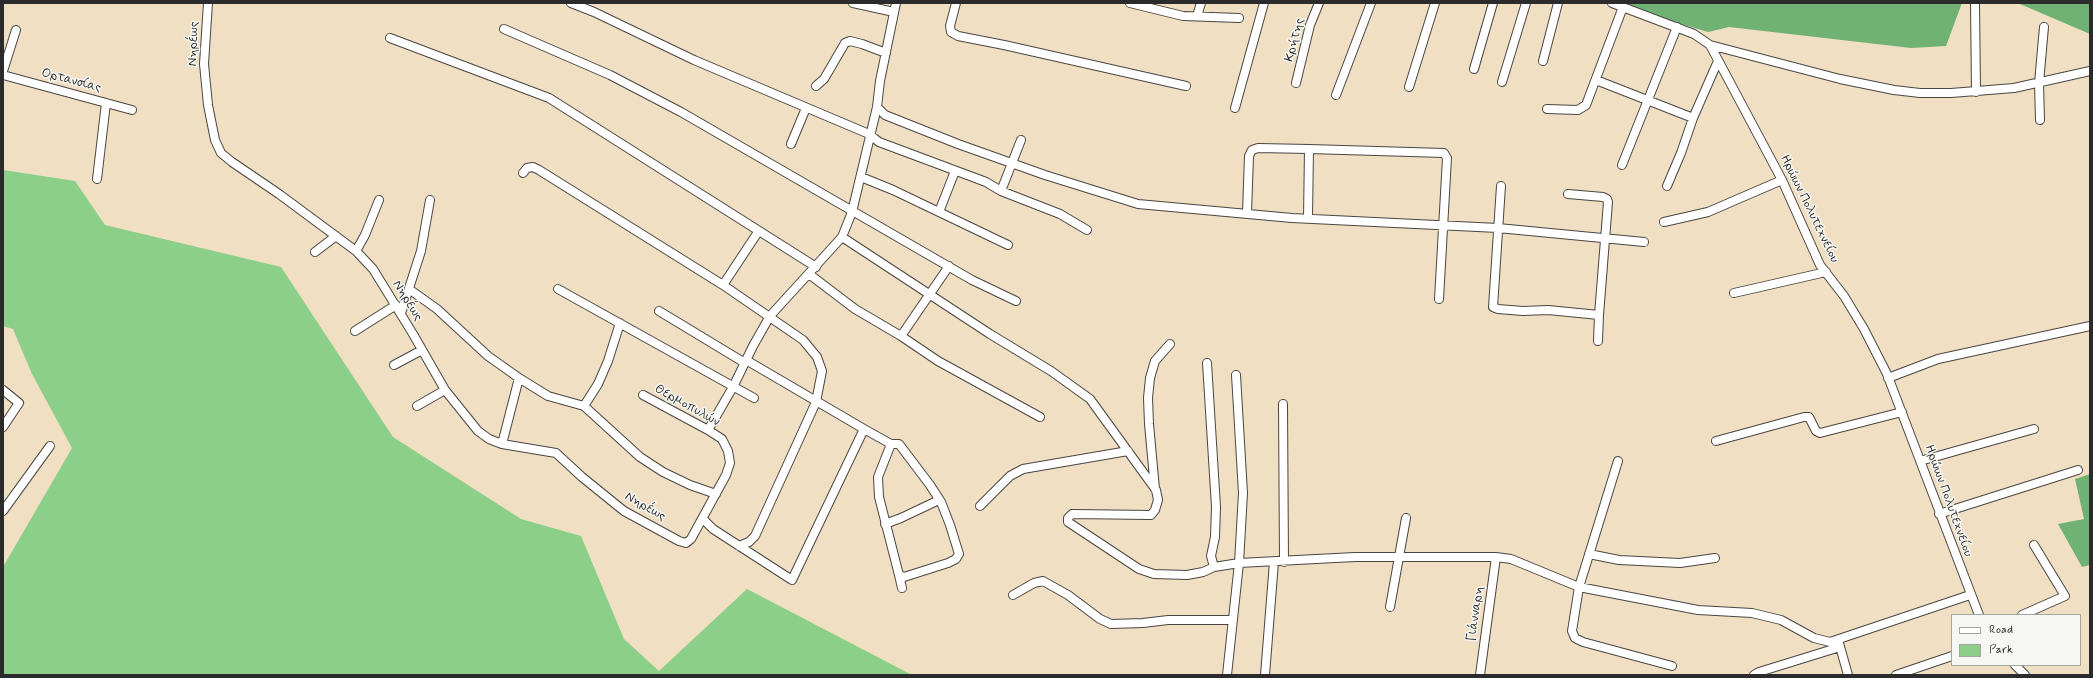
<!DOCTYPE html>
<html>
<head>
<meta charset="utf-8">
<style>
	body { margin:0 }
	#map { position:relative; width:2093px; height:678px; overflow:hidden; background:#f0dfc2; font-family:Mynerve,sans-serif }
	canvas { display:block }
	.frame { position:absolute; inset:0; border:4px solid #2b2b2b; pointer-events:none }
	.legend { position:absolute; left:1951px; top:614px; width:130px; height:52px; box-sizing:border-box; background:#f6f6f2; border:1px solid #a5a5a2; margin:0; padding:5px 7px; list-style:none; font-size:12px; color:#2b2b2b }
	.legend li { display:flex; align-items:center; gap:8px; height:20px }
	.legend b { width:20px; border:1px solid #a5a5a2 }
</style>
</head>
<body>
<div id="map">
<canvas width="2093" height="678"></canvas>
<div class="frame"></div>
<ul class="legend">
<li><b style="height:5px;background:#fff"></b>Road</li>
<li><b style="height:11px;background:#8bcf88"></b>Park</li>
</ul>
</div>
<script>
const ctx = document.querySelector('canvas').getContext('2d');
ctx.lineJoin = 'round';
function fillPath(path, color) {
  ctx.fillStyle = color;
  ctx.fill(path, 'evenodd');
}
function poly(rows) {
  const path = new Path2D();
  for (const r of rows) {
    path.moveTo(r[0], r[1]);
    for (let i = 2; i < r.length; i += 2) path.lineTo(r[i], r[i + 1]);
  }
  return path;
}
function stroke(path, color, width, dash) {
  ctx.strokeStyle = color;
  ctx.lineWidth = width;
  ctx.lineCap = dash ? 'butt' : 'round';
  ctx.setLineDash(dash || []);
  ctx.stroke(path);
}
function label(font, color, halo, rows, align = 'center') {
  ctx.font = font + ' Mynerve,sans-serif';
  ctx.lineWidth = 3;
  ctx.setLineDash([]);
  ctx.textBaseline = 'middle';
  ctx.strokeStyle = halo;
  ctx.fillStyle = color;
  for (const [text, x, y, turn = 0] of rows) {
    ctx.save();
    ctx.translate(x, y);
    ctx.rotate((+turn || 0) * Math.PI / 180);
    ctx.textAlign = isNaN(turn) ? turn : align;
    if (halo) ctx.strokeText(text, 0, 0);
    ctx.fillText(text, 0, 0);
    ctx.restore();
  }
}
fillPath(poly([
	[3,170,75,181,105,225,281,267,393,437,521,519,581,536,624,639,659,671,747,589,912,675,3,675,3,567,72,448,32,374,13,329,3,326]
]), '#8bcf88');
fillPath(poly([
	[1611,3,1962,3,1946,46,1911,48,1729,27,1708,32],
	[2017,3,2090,3,2090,34,2027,7],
	[2090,474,2090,565,2082,567,2058,524,2084,519,2075,479]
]), '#70b274');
const street = poly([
	[208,3,204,64,208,105,215,140,221,153,232,162,279,194,356,251,373,269,413,334,445,390,478,431,489,439,502,444,556,453,582,477,624,511,679,541,686,543,691,539,726,475,730,463,728,451,722,439,708,430,643,395],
	[571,3,594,12,694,60,869,134,879,142,986,182,1001,191],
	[853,3,894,12],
	[956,3,950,26,951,32,958,36,1004,45,1186,86],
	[1130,3,1183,16,1239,18],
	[1612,3,1694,34,1710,45,1782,180,1820,265,1844,296,1864,329,1887,374,1979,615],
	[1975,3,1976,92],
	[1197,16,1201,3],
	[504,29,610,75,681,112,972,280,1016,301],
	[390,38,549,98,816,267],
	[1710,45,1840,79,1894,90,1920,93,1951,93,2014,88,2090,71],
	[1543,61,1558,3],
	[1474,69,1493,3],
	[3,71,16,30],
	[3,75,132,110],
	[1596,80,1693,118],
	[1502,82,1526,3],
	[1296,83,1310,25,1319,3],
	[816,86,824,79,845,43,850,41,862,44,886,53],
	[1409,87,1435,3],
	[1336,95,1371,3],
	[877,107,885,115,958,144,1045,175,1138,204,1292,218,1498,228,1644,242],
	[1235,108,1264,3],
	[1547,109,1578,110,1586,105,1623,7],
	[2040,120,2039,83,2044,27],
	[1021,140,1001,191,1060,214,1087,230],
	[791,144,806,108],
	[1309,149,1444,153,1447,158,1439,299],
	[1622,165,1677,27],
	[523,173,527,168,533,167,539,170,723,285,758,232],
	[861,177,893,190,1008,245],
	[97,179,106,103],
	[1501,186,1493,307,1498,309,1523,311,1548,310,1599,315,1608,202,1607,199,1603,197,1568,194],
	[1667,186,1681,153,1693,118,1718,61],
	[939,212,955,171],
	[1247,213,1249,156,1252,150,1258,148,1309,149,1308,218],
	[1664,222,1708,212,1782,180],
	[842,237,990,334,1051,371,1090,399,1156,490,1158,500,1155,510,1151,515,1072,514,1068,518,1068,522,1139,569,1154,574,1187,575,1203,572,1214,567,1239,563,1355,557,1496,557,1511,559,1579,587,1698,610,1752,613,1781,620,1814,638,1830,642,1970,595],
	[356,251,365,235,379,200],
	[315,252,336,236],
	[809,274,855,309,901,336,938,361,1040,417],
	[723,285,803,340,817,357,822,371,816,402,755,536,749,542,739,546],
	[409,289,437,309,488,356,519,378],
	[558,289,754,398],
	[1734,293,1826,272],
	[659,311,745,363],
	[401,313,421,251,430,200],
	[355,331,396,305],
	[901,336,949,266],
	[1598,341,1599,315],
	[1207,363,1216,507,1215,537,1211,556,1214,567],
	[394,365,422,350],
	[1888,378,1938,359,2090,326],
	[3,390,19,403,3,427],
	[1283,404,1284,562],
	[417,406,445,390],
	[584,406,598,384,608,361,620,323],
	[864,429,891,444,878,477,879,497,899,575,904,577,948,563,956,559,959,554,950,525,941,502,930,485,899,444,891,444],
	[708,430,733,387,753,346,770,316,842,237,852,212,877,107,880,81,896,3],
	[1716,441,1804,417,1809,417,1816,431,1820,433,1902,412],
	[502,444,519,378,548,396,584,406,640,457,663,472,690,485,716,494],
	[1618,461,1579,587,1572,631,1575,638,1583,642,1672,666],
	[1920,461,2034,429],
	[1155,489,1149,424,1148,398,1150,378,1155,361,1170,344],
	[980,506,1010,476,1023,469,1128,451],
	[3,511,50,446],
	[1939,514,2078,470],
	[703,519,713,529,792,580,864,429,746,360],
	[885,524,901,518,939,500],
	[1589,554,1619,560,1680,563,1715,558],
	[899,575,902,588],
	[1013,595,1034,583,1043,581,1068,595,1100,619,1111,624,1143,623,1168,620,1233,620],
	[1390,607,1406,518],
	[2022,615,2065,596,2034,545],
	[1839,643,1848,675],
	[2015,665,2025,675],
	[1227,675,1239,563,1243,493,1236,375],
	[1265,675,1274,562],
	[1480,675,1496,557],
	[1754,675,1759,672,1840,647],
	[1896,675,1952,656]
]);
stroke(street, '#494642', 10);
stroke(street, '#fff', 8);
label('13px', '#2b2b2b', '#f6f6f2', [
	["Κρήτης",1295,40,-75],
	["Νηρέως",194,44,-88],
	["Ορτανσίας",71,81,15],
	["Ηρώων Πολυτεχνείου",1809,209,64],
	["Νηρέως",407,301,58],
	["Θερμοπυλών",687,406,29],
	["Ηρώων Πολυτεχνείου",1948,501,70],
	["Νηρέως",645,507,30],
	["Γιάνναρη",1476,614,-82]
]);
</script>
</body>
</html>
